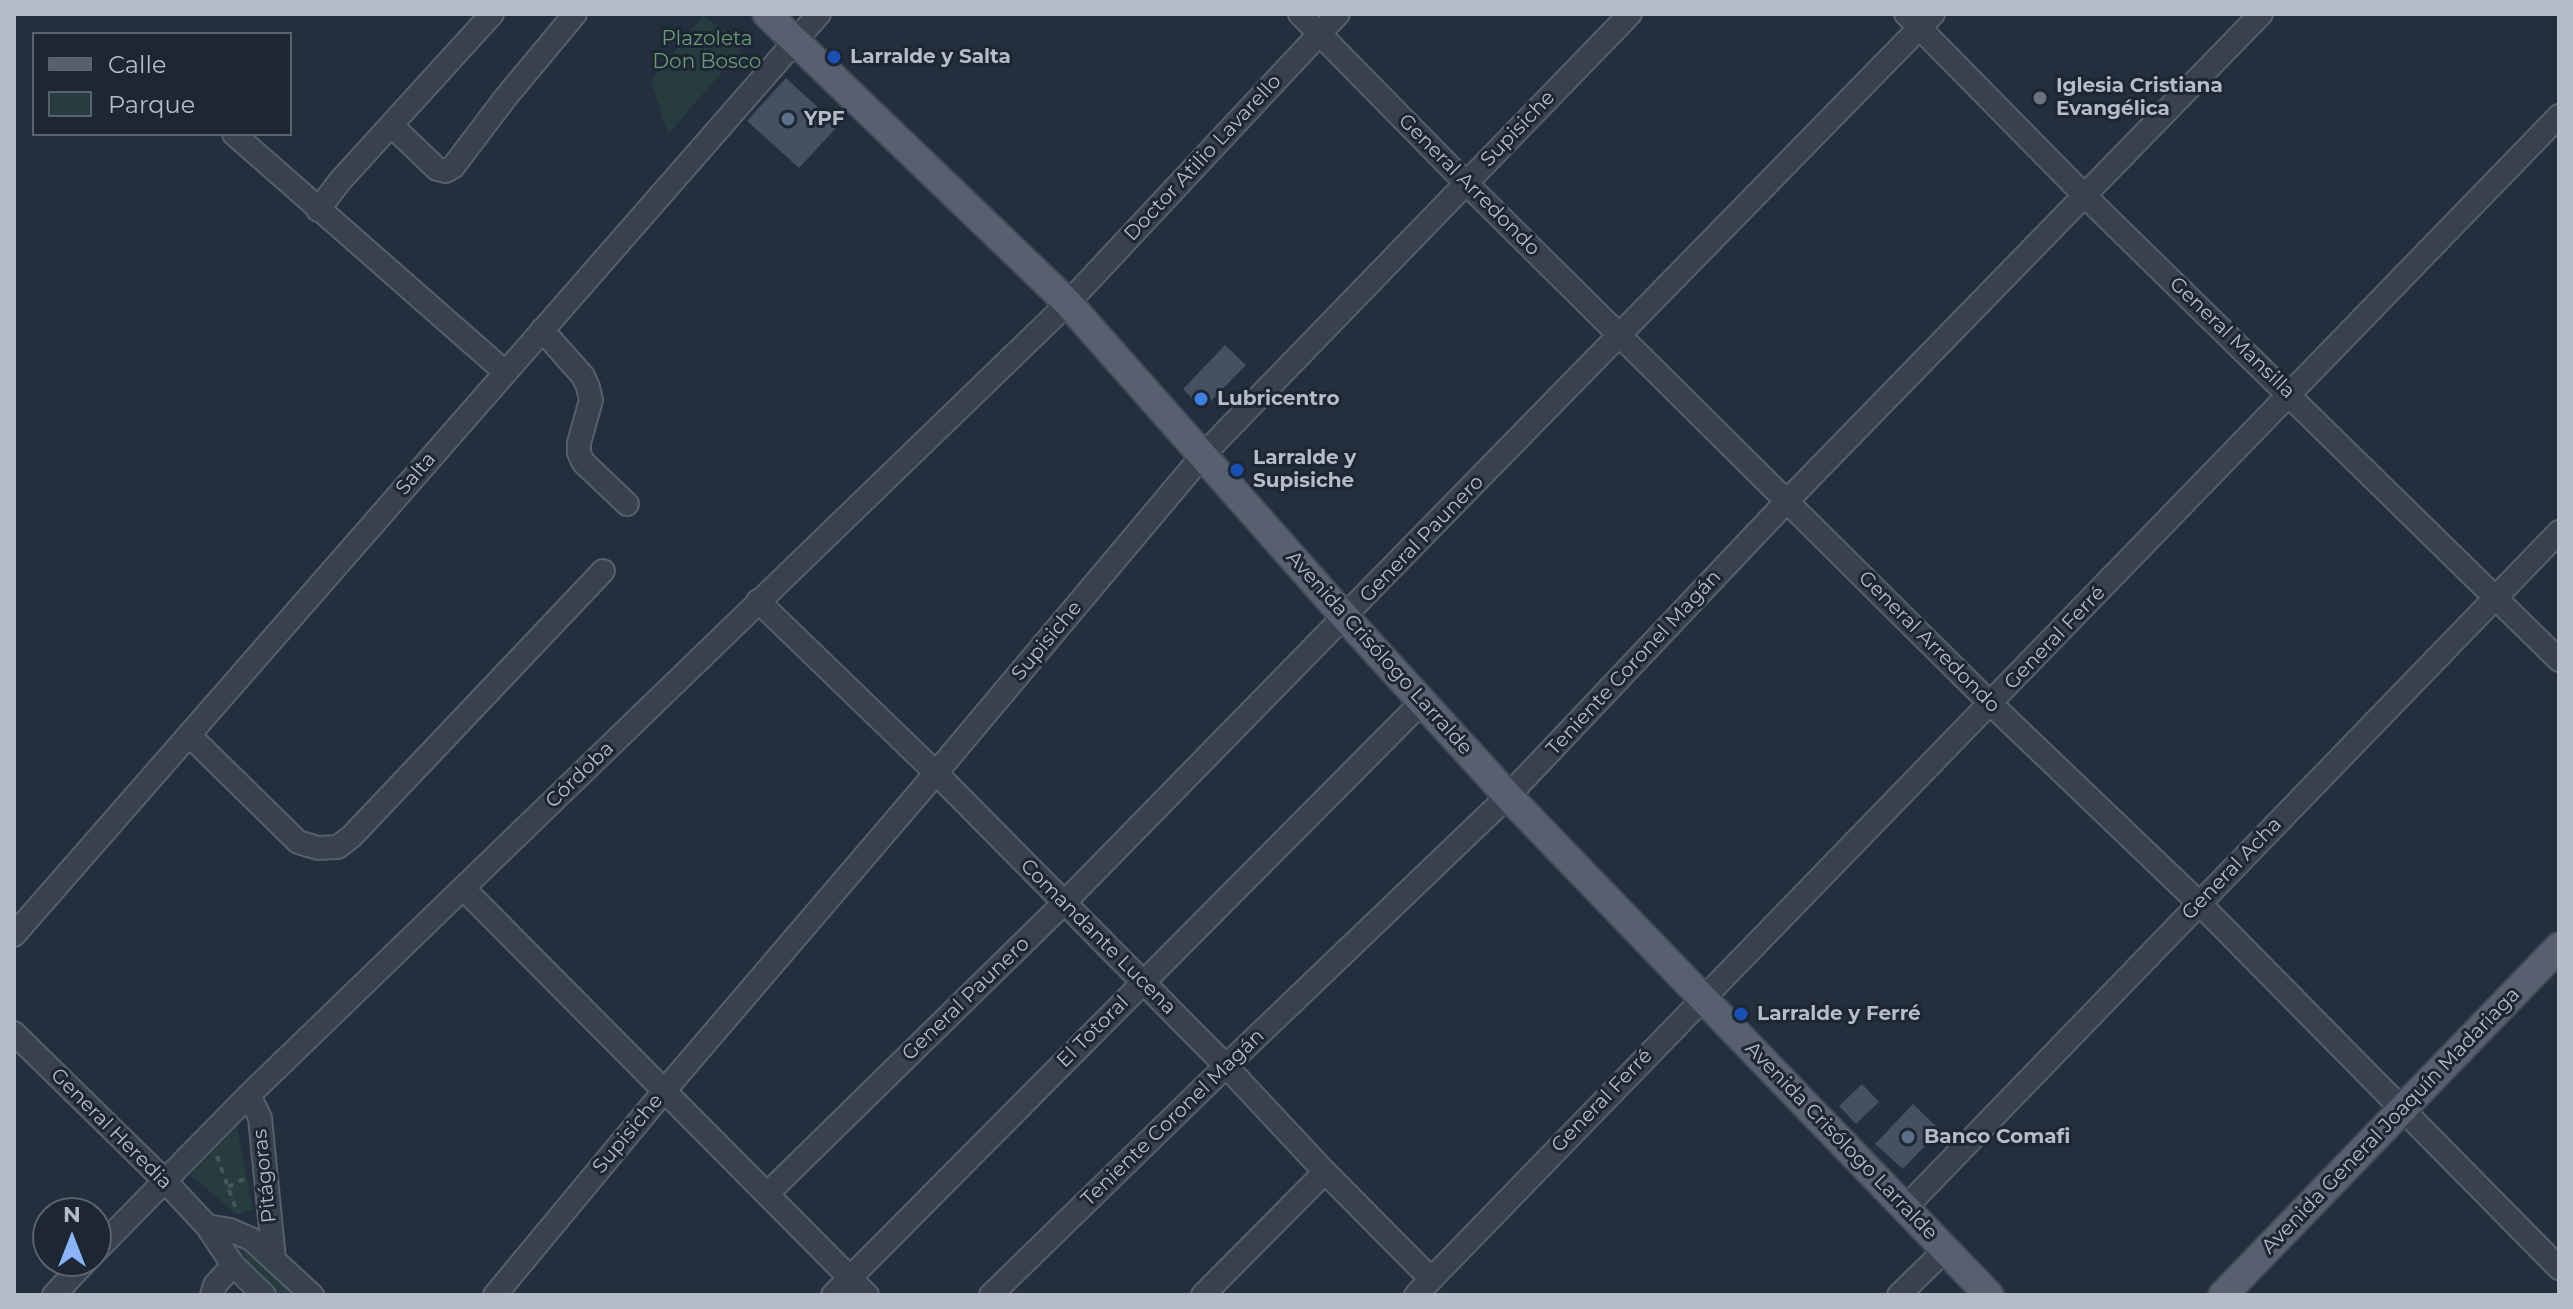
<!DOCTYPE html>
<html>
<head>
<meta charset="utf-8">
<style>
	body { margin:0 }
	#map { position:relative; width:2573px; height:1309px; overflow:hidden; background:#242f3e; font-family:Montserrat,sans-serif }
	canvas { display:block }
	.frame { position:absolute; inset:0; border:16px solid #b4bcc9; pointer-events:none }
	.legend { position:absolute; left:32px; top:32px; width:260px; height:104px; box-sizing:border-box; background:#1d2633; border:2px solid #59626f; margin:0; padding:10px 14px; list-style:none; font-size:24px; color:#b4bcc9 }
	.legend li { display:flex; align-items:center; gap:16px; height:40px }
	.legend b { width:40px; border:2px solid #59626f }
	.north { position:absolute; left:32px; top:1197px; width:80px; height:80px; box-sizing:border-box; background:#1d2633; border:2px solid #59626f; border-radius:50%; rotate:0deg; font-size:22px; font-weight:700; line-height:32px; text-align:center; color:#b4bcc9 }
	.north::after { content:''; display:block; margin:auto; width:28px; height:36px; background:#8ab4f8; clip-path:polygon(50% 0,100% 100%,50% 72%,0 100%) }
</style>
</head>
<body>
<div id="map">
<canvas width="2573" height="1309"></canvas>
<div class="frame"></div>
<ul class="legend">
<li><b style="height:10px;background:#56606e"></b>Calle</li>
<li><b style="height:22px;background:#263c3f"></b>Parque</li>
</ul>
<div class="north">N</div>
</div>
<script>
const ctx = document.querySelector('canvas').getContext('2d');
ctx.lineJoin = 'round';
function fillPath(path, color) {
  ctx.fillStyle = color;
  ctx.fill(path, 'evenodd');
}
function poly(rows) {
  const path = new Path2D();
  for (const r of rows) {
    path.moveTo(r[0], r[1]);
    for (let i = 2; i < r.length; i += 2) path.lineTo(r[i], r[i + 1]);
  }
  return path;
}
function stroke(path, color, width, dash) {
  ctx.strokeStyle = color;
  ctx.lineWidth = width;
  ctx.lineCap = dash ? 'butt' : 'round';
  ctx.setLineDash(dash || []);
  ctx.stroke(path);
}
function label(font, color, halo, rows, align = 'center') {
  ctx.font = font + ' Montserrat,sans-serif';
  ctx.lineWidth = 6;
  ctx.setLineDash([]);
  ctx.textBaseline = 'middle';
  ctx.strokeStyle = halo;
  ctx.fillStyle = color;
  for (const [text, x, y, turn = 0] of rows) {
    ctx.save();
    ctx.translate(x, y);
    ctx.rotate((+turn || 0) * Math.PI / 180);
    ctx.textAlign = isNaN(turn) ? turn : align;
    if (halo) ctx.strokeText(text, 0, 0);
    ctx.fillText(text, 0, 0);
    ctx.restore();
  }
}
fillPath(poly([
	[703,15,744,46,668,135,651,81],
	[237,1127,253,1209,237,1215,190,1175],
	[236,1245,265,1268,295,1295,279,1295,251,1267]
]), '#263c3f');
fillPath(poly([
	[786,78,838,126,799,168,747,121],
	[1225,345,1246,365,1203,409,1183,389],
	[1862,1084,1879,1102,1856,1124,1839,1106],
	[1913,1104,1940,1130,1903,1169,1875,1144]
]), '#455162');
const minor = poly([
	[1300,14,1465,182,1991,704,2199,903,2559,1268],
	[1906,14,2085,196,2559,660],
	[391,125,437,169,446,171,453,167,506,97,575,14],
	[234,134,505,372],
	[318,210,340,181,492,14],
	[542,330,583,376,588,387,591,400,579,443,579,453,583,462,627,504],
	[758,601,936,773,1226,1066,1325,1172,1431,1279],
	[189,735,298,842,318,848,338,847,352,836,603,571],
	[463,888,867,1295],
	[14,935,819,14],
	[14,1033,164,1180,207,1226,233,1265,264,1295],
	[249,1095,260,1118,274,1259],
	[768,1193,1064,903,1933,14],
	[1906,1207,2559,532],
	[207,1226,230,1230,251,1239,312,1295],
	[96,1251,249,1095,1068,303,1338,14],
	[54,1295,86,1261],
	[212,1295,215,1285,233,1265],
	[495,1295,665,1090,936,773,1203,455,1630,14],
	[833,1295,1422,702],
	[991,1295,1226,1066,1508,796,1788,500,2261,14],
	[1203,1295,1325,1172],
	[1416,1295,2559,116],
	[1899,1295,1945,1250]
]);
const major = poly([
	[767,14,1068,303,1345,617,1508,796,1989,1295],
	[2223,1295,2559,947]
]);
stroke(minor, '#565f6c', 26);
stroke(major, '#414a57', 32);
stroke(poly([
	[217,1156,237,1212],
	[228,1187,244,1179]
]), '#44595c', 4, [6, 6]);
stroke(minor, '#38414e', 22);
stroke(major, '#56606e', 28);
for (const [x, y, r, color] of [
	[834,57,8,"#1a4fb4"],
	[2040,98,8,"#6b7280"],
	[788,119,8,"#5c6f8a"],
	[1201,399,8,"#3f7fe0"],
	[1237,470,8,"#1a4fb4"],
	[1741,1014,8,"#1a4fb4"],
	[1908,1137,8,"#5c6f8a"]
]) {
  const dot = new Path2D();
  dot.arc(x, y, r, 0, 2 * Math.PI);
  ctx.fillStyle = color;
  ctx.fill(dot);
  stroke(dot, '#1d2633', 3);
}
label('20px', '#6b9a76', '#1d2633', [
	["Plazoleta",707,39],
	["Don Bosco",707,62]
]);
label('bold 20px', '#b4bcc9', '#1d2633', [
	["Larralde y Salta",850,57],
	["Iglesia Cristiana",2056,86],
	["Evangélica",2056,109],
	["YPF",804,119],
	["Lubricentro",1217,399],
	["Larralde y",1253,458],
	["Supisiche",1253,481],
	["Larralde y Ferré",1757,1014],
	["Banco Comafi",1924,1137]
], 'left');
label('20px', '#b4bcc9', '#1d2633', [
	["Supisiche",1518,129,-46],
	["Doctor Atilio Lavarello",1203,158,-47],
	["General Arredondo",1469,185,45],
	["General Mansilla",2232,338,44],
	["Salta",416,474,-49],
	["General Paunero",1422,539,-46],
	["General Ferré",2055,638,-46],
	["Supisiche",1047,641,-50],
	["General Arredondo",1929,642,45],
	["Avenida Crisólogo Larralde",1379,653,48],
	["Teniente Coronel Magán",1634,663,-47],
	["Córdoba",580,775,-44],
	["General Acha",2232,869,-46],
	["Comandante Lucena",1098,937,45],
	["General Paunero",966,999,-44],
	["El Totoral",1093,1032,-45],
	["General Ferré",1602,1101,-46],
	["Teniente Coronel Magán",1173,1118,-44],
	["Avenida General Joaquín Madariaga",2391,1121,-46],
	["General Heredia",111,1129,45],
	["Supisiche",628,1134,-50],
	["Avenida Crisólogo Larralde",1841,1141,46],
	["Pitágoras",265,1176,-96]
]);
</script>
</body>
</html>
